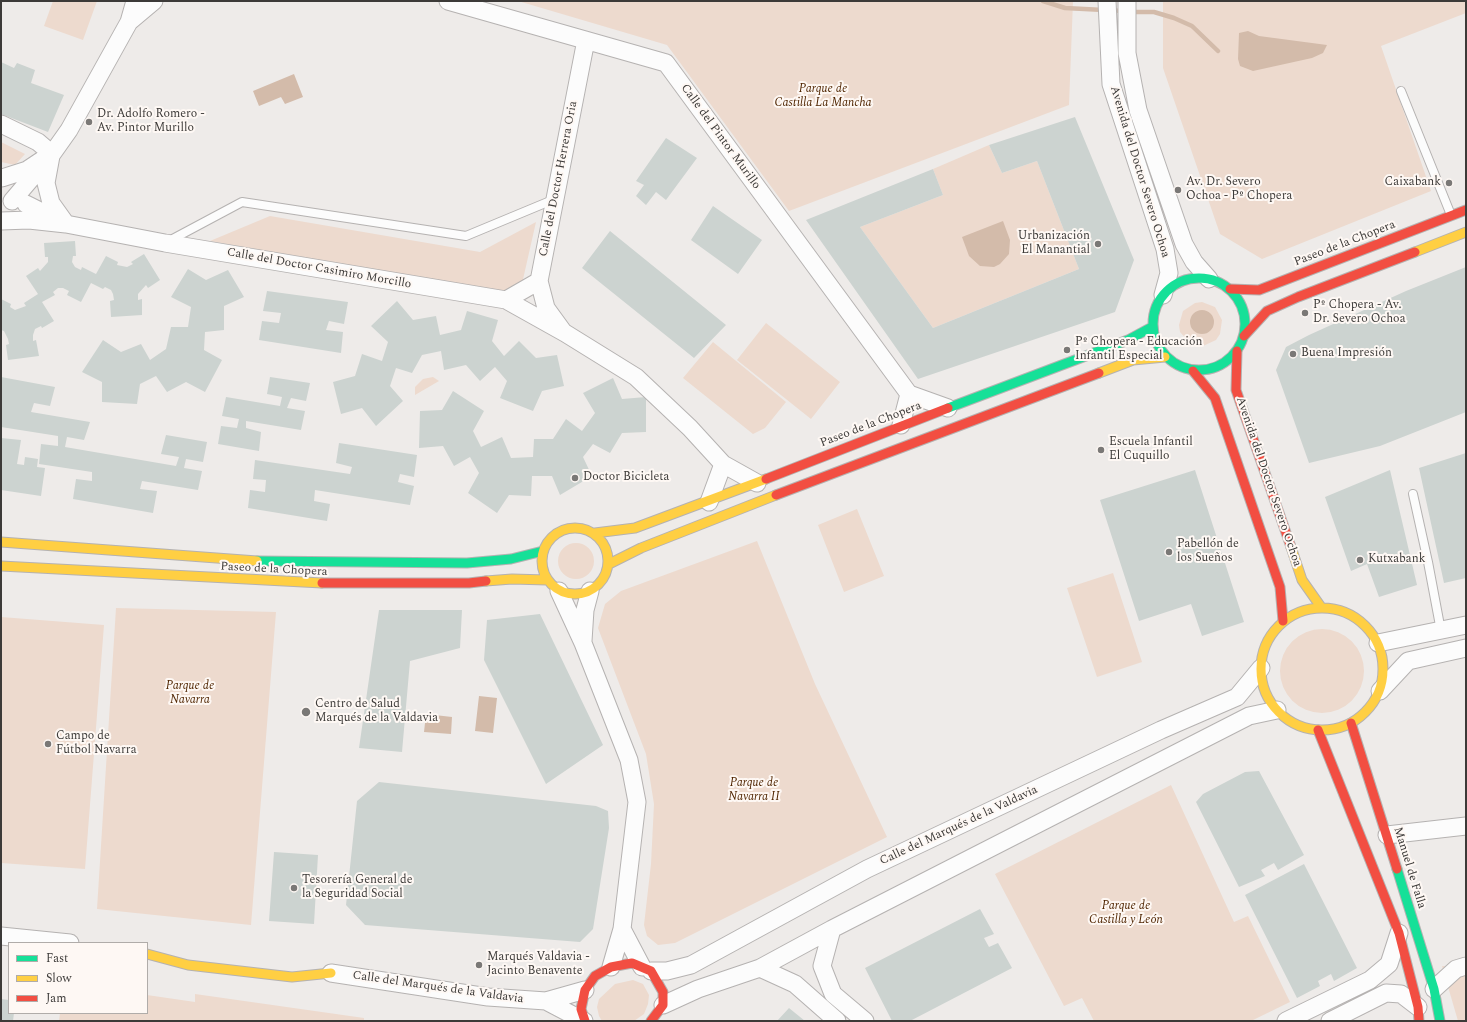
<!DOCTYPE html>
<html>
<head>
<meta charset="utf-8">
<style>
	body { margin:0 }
	#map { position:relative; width:1467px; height:1022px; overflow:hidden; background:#eeebe9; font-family:Spectral,serif }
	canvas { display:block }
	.frame { position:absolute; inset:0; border:2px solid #3c3a38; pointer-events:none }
	.legend { position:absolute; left:8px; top:942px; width:140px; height:72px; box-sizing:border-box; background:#fef8f4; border:1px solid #b0aca9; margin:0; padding:5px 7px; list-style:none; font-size:12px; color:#3c3a38 }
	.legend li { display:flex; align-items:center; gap:8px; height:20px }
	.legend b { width:20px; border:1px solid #b0aca9 }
</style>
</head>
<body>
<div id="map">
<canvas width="1467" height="1022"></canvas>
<div class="frame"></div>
<ul class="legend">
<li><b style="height:5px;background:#16e098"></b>Fast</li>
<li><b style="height:5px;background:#ffcf43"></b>Slow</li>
<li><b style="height:5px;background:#f24e42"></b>Jam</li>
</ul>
</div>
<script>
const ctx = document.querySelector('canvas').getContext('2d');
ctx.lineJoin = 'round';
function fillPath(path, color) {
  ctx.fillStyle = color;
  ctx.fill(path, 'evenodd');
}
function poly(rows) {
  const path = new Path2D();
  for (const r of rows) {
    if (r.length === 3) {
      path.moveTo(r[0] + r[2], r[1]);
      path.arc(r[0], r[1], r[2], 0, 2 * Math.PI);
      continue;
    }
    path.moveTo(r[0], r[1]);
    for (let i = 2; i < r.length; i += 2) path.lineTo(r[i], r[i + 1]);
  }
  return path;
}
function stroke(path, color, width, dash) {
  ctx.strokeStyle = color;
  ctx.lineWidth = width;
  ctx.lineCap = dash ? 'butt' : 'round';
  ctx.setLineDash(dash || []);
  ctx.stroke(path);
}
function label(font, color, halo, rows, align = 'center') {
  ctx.font = font + ' Spectral,serif';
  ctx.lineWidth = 4;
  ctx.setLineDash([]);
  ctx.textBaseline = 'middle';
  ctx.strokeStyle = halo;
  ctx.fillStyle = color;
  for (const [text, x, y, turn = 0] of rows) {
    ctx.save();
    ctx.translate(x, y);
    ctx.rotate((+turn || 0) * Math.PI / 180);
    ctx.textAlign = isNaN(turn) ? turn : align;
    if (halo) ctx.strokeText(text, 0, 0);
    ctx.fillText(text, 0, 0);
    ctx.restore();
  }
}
fillPath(poly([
	[53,1,97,1,83,40,44,26],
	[518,1,1073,1,1069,105,789,211,667,45],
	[1163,1,1466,1,1466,13,1381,46,1431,191,1262,259,1220,234,1163,68],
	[1,142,25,154,15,165,1,162],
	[989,145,1002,173,1037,161,1079,269,933,328,860,227,943,195,933,169],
	[270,216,480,252,536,222,519,297,210,241],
	[1202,302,1215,307,1222,320,1220,334,1216,340,1203,346,1189,342,1180,332,1179,325,1183,311,1195,303],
	[766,323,840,382,811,419,737,360],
	[713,342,786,402,765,428,753,434,683,378],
	[433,377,439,381,415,395,415,387,423,379],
	[857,509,884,576,844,592,818,525],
	[757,541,815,684,887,837,675,943,658,945,647,936,644,925,651,864,654,804,646,754,598,628,605,604,621,591],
	[576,561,18],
	[1113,573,1142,662,1097,677,1067,588],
	[116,608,276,612,251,925,97,909],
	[1,617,104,625,85,869,1,863],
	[1322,671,42],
	[1171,785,1234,922,1248,916,1290,1002,1251,1021,1094,1021,1082,998,1064,1006,995,874],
	[1442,966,1466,967,1466,1021,1458,1021],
	[633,980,643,984,649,995,648,1004,644,1014,634,1021,602,1021,599,1016,597,1007,599,999,615,984],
	[195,994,364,1018,364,1021,59,1021,60,1013,147,1013,147,995,195,1002]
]), '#eddace');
fillPath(poly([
	[1248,31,1259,36,1327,45,1323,53,1312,58,1253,71,1240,66,1238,59,1239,33],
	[294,74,303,97,285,104,281,97,259,106,253,91],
	[1003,221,1010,240,1009,254,1000,264,994,267,980,266,969,256,962,237],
	[1202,322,12],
	[479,696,497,698,493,733,475,731],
	[426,714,452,717,451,734,424,732]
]), '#d3bbaa');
stroke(poly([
	[1043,1,1065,8,1123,11],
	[1131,12,1154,12,1174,18,1192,26,1218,51]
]), '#d3bbaa', 4.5);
fillPath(poly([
	[1,62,14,68,17,63,35,70,31,83,64,95,48,132,1,114],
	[1075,117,1134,260,1115,312,918,379,806,220,933,169,943,195,860,227,933,328,1079,269,1037,161,1002,173,989,145],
	[666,138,697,158,666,200,656,192,646,205,636,196,644,185,636,181],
	[713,206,762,240,738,274,691,240],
	[610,231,726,325,694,358,582,268],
	[75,241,76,256,73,256,72,262,75,267,81,270,82,267,96,274,106,256,118,262,117,265,127,267,133,264,131,262,144,254,160,280,148,288,146,285,138,294,138,300,142,299,142,315,111,317,110,301,114,300,113,294,111,290,105,287,103,289,91,283,81,302,67,295,69,291,63,288,58,288,53,292,55,295,42,302,54,321,42,328,41,326,35,329,33,335,33,341,36,340,39,356,8,360,6,345,9,344,8,339,4,331,1,330,1,299,11,304,10,307,15,310,26,306,24,303,38,294,26,276,38,268,40,271,48,262,48,257,45,257,44,243],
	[1466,267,1466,412,1380,446,1309,463,1276,370,1286,347,1309,335,1406,291],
	[188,269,206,280,228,270,244,297,224,306,224,330,205,332,204,350,222,360,205,392,186,382,167,392,156,376,140,384,137,404,102,402,102,382,82,372,103,340,121,352,141,344,150,360,166,349,171,327,188,327,191,307,171,297],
	[267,291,348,302,344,324,329,321,326,330,343,332,341,353,259,340,262,321,279,323,281,313,263,311],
	[397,301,413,320,436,316,440,335,461,330,467,311,498,320,492,341,504,356,519,341,536,358,557,355,564,386,542,391,533,411,500,398,507,381,495,367,480,381,466,365,444,370,441,351,422,355,412,373,396,368,390,386,403,401,376,426,362,408,341,414,333,382,355,376,362,354,382,361,388,342,371,326],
	[1,377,55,387,50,406,34,403,31,412,90,422,84,440,67,437,65,447,176,466,179,457,161,454,166,435,207,442,203,462,186,459,184,468,202,471,198,490,142,481,140,489,157,491,153,513,73,499,76,479,92,481,92,472,39,464,41,444,58,446,58,436,1,427],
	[270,377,310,383,306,401,291,398,287,408,305,411,301,430,246,421,246,428,261,432,259,451,218,444,221,426,237,428,239,419,222,416,226,397,280,406,282,397,267,394],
	[613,378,622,399,646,397,646,432,622,433,610,453,593,444,583,457,592,476,560,495,552,476,532,476,531,496,509,495,497,513,468,493,479,473,470,457,454,466,443,446,419,448,420,411,442,410,453,391,484,411,473,431,481,447,502,437,511,458,533,457,534,439,553,439,566,419,582,431,595,413,583,393],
	[1,438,21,440,17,464,24,465,25,457,38,459,37,467,45,468,41,496,1,490],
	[339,443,417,455,414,477,400,474,398,482,414,486,410,505,315,490,314,501,330,504,327,521,248,508,250,490,265,492,266,480,253,479,255,460,350,474,352,467,336,463],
	[1466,453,1466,578,1444,583,1419,468],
	[1195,470,1244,622,1202,636,1191,604,1139,621,1100,500],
	[1390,470,1417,585,1379,597,1367,564,1351,571,1325,497],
	[379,610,462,610,460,648,410,661,402,752,359,748],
	[540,614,603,745,546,784,484,660,487,620],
	[1259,771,1304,855,1278,870,1274,863,1261,870,1265,876,1239,887,1196,802,1203,794,1245,772],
	[379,782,596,806,608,811,609,828,593,929,580,942,365,925,346,905,357,801],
	[274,852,318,855,314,924,269,921],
	[1304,864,1357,968,1334,981,1331,974,1318,981,1320,986,1297,998,1245,895],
	[980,909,994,934,984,938,989,947,998,943,1012,968,910,1021,892,1021,865,968],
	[1,999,9,1000,9,1013,14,1013,13,1021,1,1021],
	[789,1008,805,1021,777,1021]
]), '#ccd3d0');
const lane = poly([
	[1401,91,1451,215],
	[167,242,242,202,466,236,555,199],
	[1413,494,1428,562,1441,631]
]);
const street = poly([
	[448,1,666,63,909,394],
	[1107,1,1111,84,1165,249,1169,273,1163,295],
	[1127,1,1127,53,1138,110,1184,244,1194,262,1209,279],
	[129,22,154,1],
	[1,124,38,142,52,154],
	[51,156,46,183,51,203,66,224],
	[2,178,27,170,42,160],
	[12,201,52,154,69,130,129,22,135,1],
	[26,204,54,218],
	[1,221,29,220,66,224,165,243,506,300,565,333,636,377,690,428,723,464,757,483],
	[539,281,546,308,562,330],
	[506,300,539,281,586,40],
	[901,425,909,394,948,408],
	[709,502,723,464],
	[559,591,583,643,629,760,637,802,622,929,611,967],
	[583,641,585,610,590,591],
	[1378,643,1466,625],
	[1380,691,1408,661,1466,648],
	[1387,835,1466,826],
	[622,929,642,967],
	[832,929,822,966,833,994,865,1021],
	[1,936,70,943],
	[760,968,795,984,837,1021],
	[651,971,667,971,691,965,867,869,1161,730,1237,697,1261,668],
	[331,973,488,997,546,1001,585,990],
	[1434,989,1456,969,1466,966],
	[546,1001,584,1021],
	[663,1005,698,989,760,968,832,929,1249,716,1277,710],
	[1286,1021,1370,980,1389,964,1399,933],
	[1330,1021,1386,993,1401,994,1418,1007]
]);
const fast = poly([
	[1199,324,46],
	[948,408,1128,340,1152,327],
	[257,561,467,563,511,559,543,551],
	[1397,869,1434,989,1440,1021]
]);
const slow = poly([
	[1415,252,1466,232],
	[1099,373,1133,360,1165,357],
	[575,561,33],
	[595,533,635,528,766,479],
	[1,542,257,561],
	[1291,547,1302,580,1321,607],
	[609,564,641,548,776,495],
	[1,566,322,583],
	[486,581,512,579,547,580],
	[1322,669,61],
	[147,954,188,965,292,977,331,973]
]);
const jam = poly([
	[1230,289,1259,290,1466,210],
	[1244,336,1267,311,1298,297,1415,252],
	[1237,351,1236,390,1291,547],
	[1193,371,1215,398,1280,587,1283,621],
	[766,479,948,408],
	[776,495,1099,373],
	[322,583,469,583,486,581],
	[1351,723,1397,869],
	[1318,730,1399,933,1418,1007,1419,1021],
	[585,1021,581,1009,585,990,595,976,611,967,632,963,651,971,663,992,663,1005,651,1021]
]);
stroke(lane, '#b5b2b1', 10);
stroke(street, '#b5b2b1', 19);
stroke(fast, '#b5b2b1', 11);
stroke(slow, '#b5b2b1', 11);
stroke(jam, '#b5b2b1', 11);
stroke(lane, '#fcfcfc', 8);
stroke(street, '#fcfcfc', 17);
stroke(fast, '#16e098', 9);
stroke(slow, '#ffcf43', 9);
stroke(jam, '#f24e42', 9);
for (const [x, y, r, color] of [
	[89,122,4,"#7a7876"],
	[1449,183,4,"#7a7876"],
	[1178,190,4,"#7a7876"],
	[1098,244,4,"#7a7876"],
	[1305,313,4,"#7a7876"],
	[1067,350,4,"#7a7876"],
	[1293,354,4,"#7a7876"],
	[1101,450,4,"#7a7876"],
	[575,478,4,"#7a7876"],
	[1169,552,4,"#7a7876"],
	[1360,560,4,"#7a7876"],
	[306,712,5,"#7a7876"],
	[48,744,4,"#7a7876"],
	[294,888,4,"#7a7876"],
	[479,965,4,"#7a7876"]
]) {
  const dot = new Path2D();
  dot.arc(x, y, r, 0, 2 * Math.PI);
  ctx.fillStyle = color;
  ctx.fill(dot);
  stroke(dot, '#fef8f4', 1.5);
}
label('italic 12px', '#502500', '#fef8f4', [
	["Parque de",823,90],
	["Castilla La Mancha",823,104],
	["Parque de",190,687],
	["Navarra",190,701],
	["Parque de",754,784],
	["Navarra II",754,798],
	["Parque de",1126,907],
	["Castilla y León",1126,921]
]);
label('12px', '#3c3a38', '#fef8f4', [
	["Dr. Adolfo Romero -",97,115],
	["Av. Pintor Murillo",97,129],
	["Av. Dr. Severo",1186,183],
	["Ochoa - Pº Chopera",1186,197],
	["Caixabank",1441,183,"right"],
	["Urbanización",1090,237,"right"],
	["El Manantial",1090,251,"right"],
	["Pº Chopera - Av.",1313,306],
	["Dr. Severo Ochoa",1313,320],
	["Pº Chopera - Educación",1075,343],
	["Infantil Especial",1075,357],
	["Buena Impresión",1301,354],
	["Escuela Infantil",1109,443],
	["El Cuquillo",1109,457],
	["Doctor Bicicleta",583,478],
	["Pabellón de",1177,545],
	["los Sueños",1177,559],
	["Kutxabank",1368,560],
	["Centro de Salud",315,705],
	["Marqués de la Valdavia",315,719],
	["Campo de",56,737],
	["Fútbol Navarra",56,751],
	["Tesorería General de",302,881],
	["la Seguridad Social",302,895],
	["Marqués Valdavia -",487,958],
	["Jacinto Benavente",487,972]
], 'left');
label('12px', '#3c3a38', '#fef8f4', [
	["Calle del Pintor Murillo",720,137,54],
	["Avenida del Doctor Severo Ochoa",1139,172,73],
	["Calle del Doctor Herrera Oria",559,179,-79],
	["Paseo de la Chopera",1345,244,-21],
	["Calle del Doctor Casimiro Morcillo",319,269,10],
	["Paseo de la Chopera",871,425,-21],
	["Avenida del Doctor Severo Ochoa",1268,482,71],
	["Paseo de la Chopera",274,570,3],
	["Calle del Marqués de la Valdavia",959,826,-25],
	["Manuel de Falla",1409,868,73],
	["Calle del Marqués de la Valdavia",438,988,8]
]);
</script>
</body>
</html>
